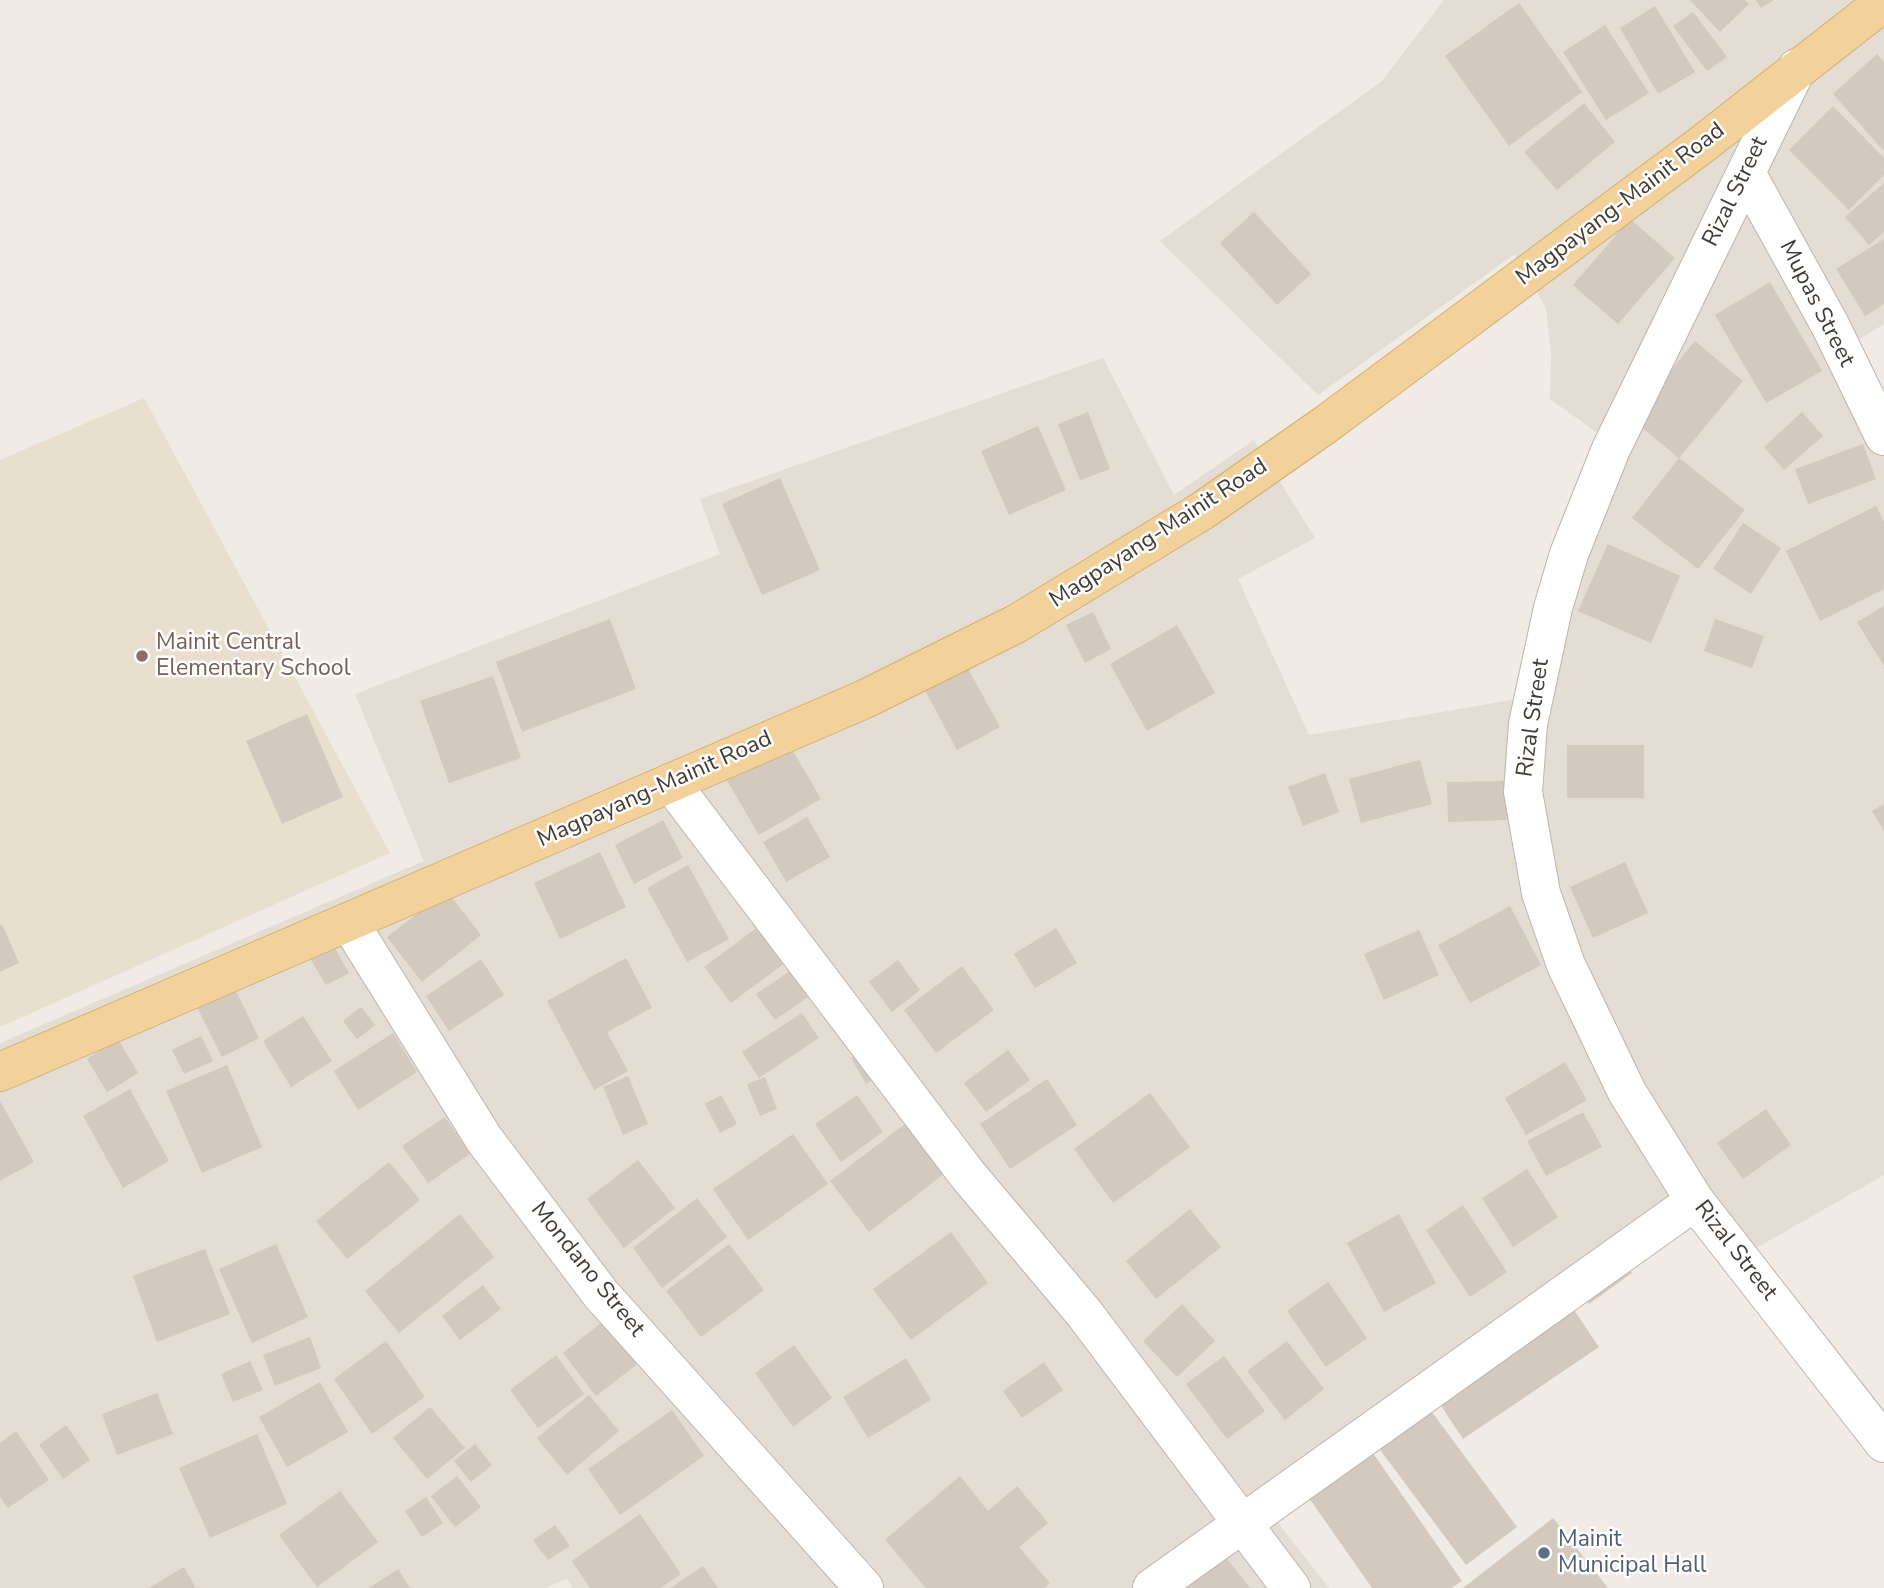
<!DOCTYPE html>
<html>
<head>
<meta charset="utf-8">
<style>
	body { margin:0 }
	canvas { display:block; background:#f0ebe4 }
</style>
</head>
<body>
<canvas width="1884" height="1588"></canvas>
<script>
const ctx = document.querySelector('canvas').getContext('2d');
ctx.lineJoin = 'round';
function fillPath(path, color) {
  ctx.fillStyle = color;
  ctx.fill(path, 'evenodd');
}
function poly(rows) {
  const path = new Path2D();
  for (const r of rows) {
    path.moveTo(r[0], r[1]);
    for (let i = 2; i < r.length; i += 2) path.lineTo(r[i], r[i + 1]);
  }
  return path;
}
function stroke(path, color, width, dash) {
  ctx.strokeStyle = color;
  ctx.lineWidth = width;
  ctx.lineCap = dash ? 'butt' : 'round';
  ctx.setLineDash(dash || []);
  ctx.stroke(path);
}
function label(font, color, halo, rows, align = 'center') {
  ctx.font = font + ' "Nunito Sans",sans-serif';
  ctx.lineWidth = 5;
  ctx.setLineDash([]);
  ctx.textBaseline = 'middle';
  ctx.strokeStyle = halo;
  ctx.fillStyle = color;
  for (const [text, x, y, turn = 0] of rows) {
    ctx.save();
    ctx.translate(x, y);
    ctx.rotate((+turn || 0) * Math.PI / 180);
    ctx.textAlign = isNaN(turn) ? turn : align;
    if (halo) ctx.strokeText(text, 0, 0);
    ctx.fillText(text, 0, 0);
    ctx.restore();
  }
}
fillPath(poly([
	[1444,0,1884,0,1884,324,1850,345,1884,409,1884,1175,1751,1251,1705,1188,1254,1492,1329,1588,573,1588,567,1579,545,1588,0,1588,0,1043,424,861,355,694,720,554,700,499,1103,358,1174,495,1254,440,1315,538,1238,579,1309,735,1529,697,1607,440,1550,399,1551,354,1546,308,1515,254,1318,395,1160,241,1382,81]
]), '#e3ddd3');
fillPath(poly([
	[144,398,390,853,0,1027,0,460]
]), '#e8dfcf');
fillPath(poly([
	[1690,0,1745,0,1749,4,1720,32],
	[1756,0,1774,0,1761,8],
	[1519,3,1582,92,1509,146,1445,56],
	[1655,6,1695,72,1658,94,1620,28],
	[1693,12,1727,57,1707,71,1673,26],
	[1605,25,1649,93,1606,120,1563,52],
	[1877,54,1884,62,1884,151,1833,94],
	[1584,103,1615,142,1557,190,1524,152],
	[1833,106,1884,158,1884,175,1849,210,1789,150],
	[1884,183,1884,232,1869,245,1845,217],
	[1254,212,1311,274,1277,305,1220,243],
	[1630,219,1675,258,1618,324,1573,285],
	[1884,239,1884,304,1865,316,1836,269],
	[1770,282,1822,371,1766,403,1715,315],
	[1695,341,1743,381,1679,458,1631,419],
	[1088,412,1110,469,1080,480,1058,424],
	[1802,412,1823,436,1784,470,1764,447],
	[1038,426,1066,490,1009,515,981,451],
	[1863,444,1876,479,1808,504,1795,469],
	[1679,458,1745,510,1698,569,1632,518],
	[780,478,820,570,762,595,722,504],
	[1876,506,1884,522,1884,589,1820,621,1786,551],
	[1743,523,1781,548,1751,594,1713,569],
	[1608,544,1680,576,1651,643,1578,611],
	[1884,606,1884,666,1857,622],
	[1093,612,1111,649,1085,663,1066,625],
	[610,619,636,689,522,732,496,662],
	[1715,619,1764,636,1752,668,1704,651],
	[1177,625,1215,693,1147,731,1110,664],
	[967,667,1000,727,957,750,925,690],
	[493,676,521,758,449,783,420,701],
	[307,714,343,797,282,824,246,741],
	[787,741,821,799,759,835,725,777],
	[1567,745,1644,745,1644,798,1567,798],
	[1420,760,1432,804,1361,823,1349,779],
	[1325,773,1339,812,1303,826,1288,787],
	[1507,781,1507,820,1448,822,1447,782],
	[1884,804,1884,831,1872,811],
	[807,817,830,857,786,882,763,842],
	[663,820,683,858,634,884,615,845],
	[600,852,626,907,560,939,534,883],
	[1625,862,1648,913,1593,938,1570,887],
	[688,865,729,939,687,962,647,888],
	[447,891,481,935,422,982,387,937],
	[1510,906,1541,965,1470,1003,1438,945],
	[2,924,19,963,0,972,0,925],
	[758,927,785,963,731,1003,704,967],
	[1056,928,1077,963,1035,988,1014,954],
	[1419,930,1439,975,1384,1000,1364,954],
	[333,945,349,973,326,985,310,958],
	[626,958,652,1008,607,1032,628,1071,594,1090,547,1001],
	[481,959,504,995,449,1031,426,996],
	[898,960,920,990,892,1012,869,982],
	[962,966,994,1010,936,1053,904,1010],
	[790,971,808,997,775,1020,756,994],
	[234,987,259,1038,222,1057,197,1007],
	[361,1007,375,1025,357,1039,343,1021],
	[802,1013,819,1038,759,1078,742,1052],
	[303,1016,332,1061,291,1087,263,1041],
	[393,1033,417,1072,358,1110,334,1071],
	[201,1036,213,1061,184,1074,172,1050],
	[118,1039,138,1073,107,1092,87,1059],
	[867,1049,882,1075,866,1084,851,1058],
	[1008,1050,1030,1080,986,1112,964,1083],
	[1565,1062,1587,1100,1526,1135,1505,1098],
	[227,1065,262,1147,202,1173,166,1091],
	[628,1076,648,1124,623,1135,603,1087],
	[765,1077,777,1109,760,1116,747,1084],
	[1047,1079,1077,1125,1010,1169,980,1124],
	[130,1089,169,1161,123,1188,83,1116],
	[1150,1093,1190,1147,1113,1203,1074,1149],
	[721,1095,737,1124,720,1133,705,1104],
	[857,1095,883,1132,841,1162,815,1124],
	[0,1101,34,1162,0,1181],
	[1766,1109,1791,1145,1743,1179,1717,1143],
	[1583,1112,1602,1147,1546,1176,1527,1141],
	[445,1117,470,1154,428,1183,402,1146],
	[910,1120,949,1170,869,1232,830,1181],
	[793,1134,828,1184,748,1240,713,1189],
	[638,1160,675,1208,624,1248,587,1199],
	[389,1162,420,1200,347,1259,316,1221],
	[1527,1169,1558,1217,1513,1247,1482,1198],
	[697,1198,727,1237,662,1288,633,1248],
	[1463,1205,1507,1272,1470,1297,1426,1230],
	[1190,1209,1221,1247,1156,1299,1126,1261],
	[460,1214,494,1257,399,1333,365,1291],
	[1399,1214,1436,1283,1384,1312,1347,1243],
	[951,1232,988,1283,911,1340,873,1289],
	[276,1244,308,1317,252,1343,219,1269],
	[729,1244,764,1290,701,1337,666,1291],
	[205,1249,230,1314,157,1342,133,1276],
	[1624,1261,1632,1273,1589,1304,1581,1292],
	[1328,1282,1367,1338,1326,1367,1287,1311],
	[483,1285,501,1309,460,1340,442,1316],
	[1568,1301,1599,1347,1463,1439,1432,1392],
	[1182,1304,1215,1341,1177,1377,1143,1341],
	[607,1318,640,1362,596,1396,563,1353],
	[310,1337,321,1368,275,1386,263,1355],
	[386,1341,425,1397,372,1434,334,1379],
	[1287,1341,1324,1389,1285,1420,1247,1371],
	[794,1345,832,1398,793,1427,755,1373],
	[556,1355,584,1394,538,1428,510,1390],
	[1224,1356,1265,1411,1227,1439,1186,1384],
	[906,1358,931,1400,868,1438,843,1397],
	[250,1361,263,1390,233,1402,221,1374],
	[1044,1362,1063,1390,1022,1418,1003,1391],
	[320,1382,348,1432,287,1467,259,1417],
	[157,1393,173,1434,117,1455,102,1414],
	[589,1395,619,1431,567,1475,537,1438],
	[1426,1404,1517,1527,1466,1565,1375,1443],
	[430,1407,465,1448,427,1479,393,1438],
	[672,1410,704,1456,620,1515,588,1469],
	[66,1425,90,1460,63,1479,39,1445],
	[16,1431,49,1480,8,1508,0,1497,0,1443],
	[257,1434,287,1504,210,1538,179,1468],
	[1366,1443,1462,1581,1451,1588,1372,1588,1302,1488],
	[475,1444,492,1465,471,1482,454,1461],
	[457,1476,481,1507,455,1527,431,1496],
	[960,1476,988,1511,1017,1486,1048,1523,1019,1547,1050,1583,1044,1588,926,1588,885,1540],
	[340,1491,378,1542,317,1587,279,1535],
	[426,1497,443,1523,422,1537,405,1511],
	[640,1514,681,1574,660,1588,590,1588,572,1561],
	[1553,1518,1608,1588,1463,1588],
	[555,1525,570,1546,548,1560,533,1540],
	[1225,1556,1250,1588,1184,1588],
	[703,1566,718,1588,670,1588],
	[184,1567,196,1588,149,1588],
	[398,1569,410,1588,369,1588]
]), '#d3c9be');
const minor = poly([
	[1797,68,1611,449,1569,554,1553,608,1528,724,1523,792,1541,893,1566,965,1627,1092,1695,1201,1884,1443],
	[1746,173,1830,325,1884,436],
	[671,783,967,1174,1084,1313,1291,1588],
	[349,922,484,1139,600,1293,864,1588],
	[1152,1588,1695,1201]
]);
const major = poly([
	[0,1072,865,699,1016,624,1202,511,1325,425,1700,146,1884,2]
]);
stroke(minor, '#bdb5ab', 40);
stroke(major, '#d5ad6d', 40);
stroke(minor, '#fff', 38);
stroke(major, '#f2d29a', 38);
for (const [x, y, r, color] of [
	[142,656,7,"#8d6e63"],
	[1544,1553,7,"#5c6f8a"]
]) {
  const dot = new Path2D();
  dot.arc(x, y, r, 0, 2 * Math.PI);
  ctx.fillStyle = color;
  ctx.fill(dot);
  stroke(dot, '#fff', 2.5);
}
label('23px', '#413b35', '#fff', [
	["Rizal Street",1736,192,-64],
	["Magpayang-Mainit Road",1621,205,-37],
	["Mupas Street",1816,304,63],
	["Magpayang-Mainit Road",1159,534,-33],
	["Rizal Street",1534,718,-82],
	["Magpayang-Mainit Road",655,790,-24],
	["Rizal Street",1735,1251,52],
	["Mondano Street",587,1270,51]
]);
label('23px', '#785e54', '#fff', [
	["Mainit Central",156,643],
	["Elementary School",156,669]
], 'left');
label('23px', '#4e5e75', '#fff', [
	["Mainit",1558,1540],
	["Municipal Hall",1558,1566]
], 'left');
</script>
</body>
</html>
